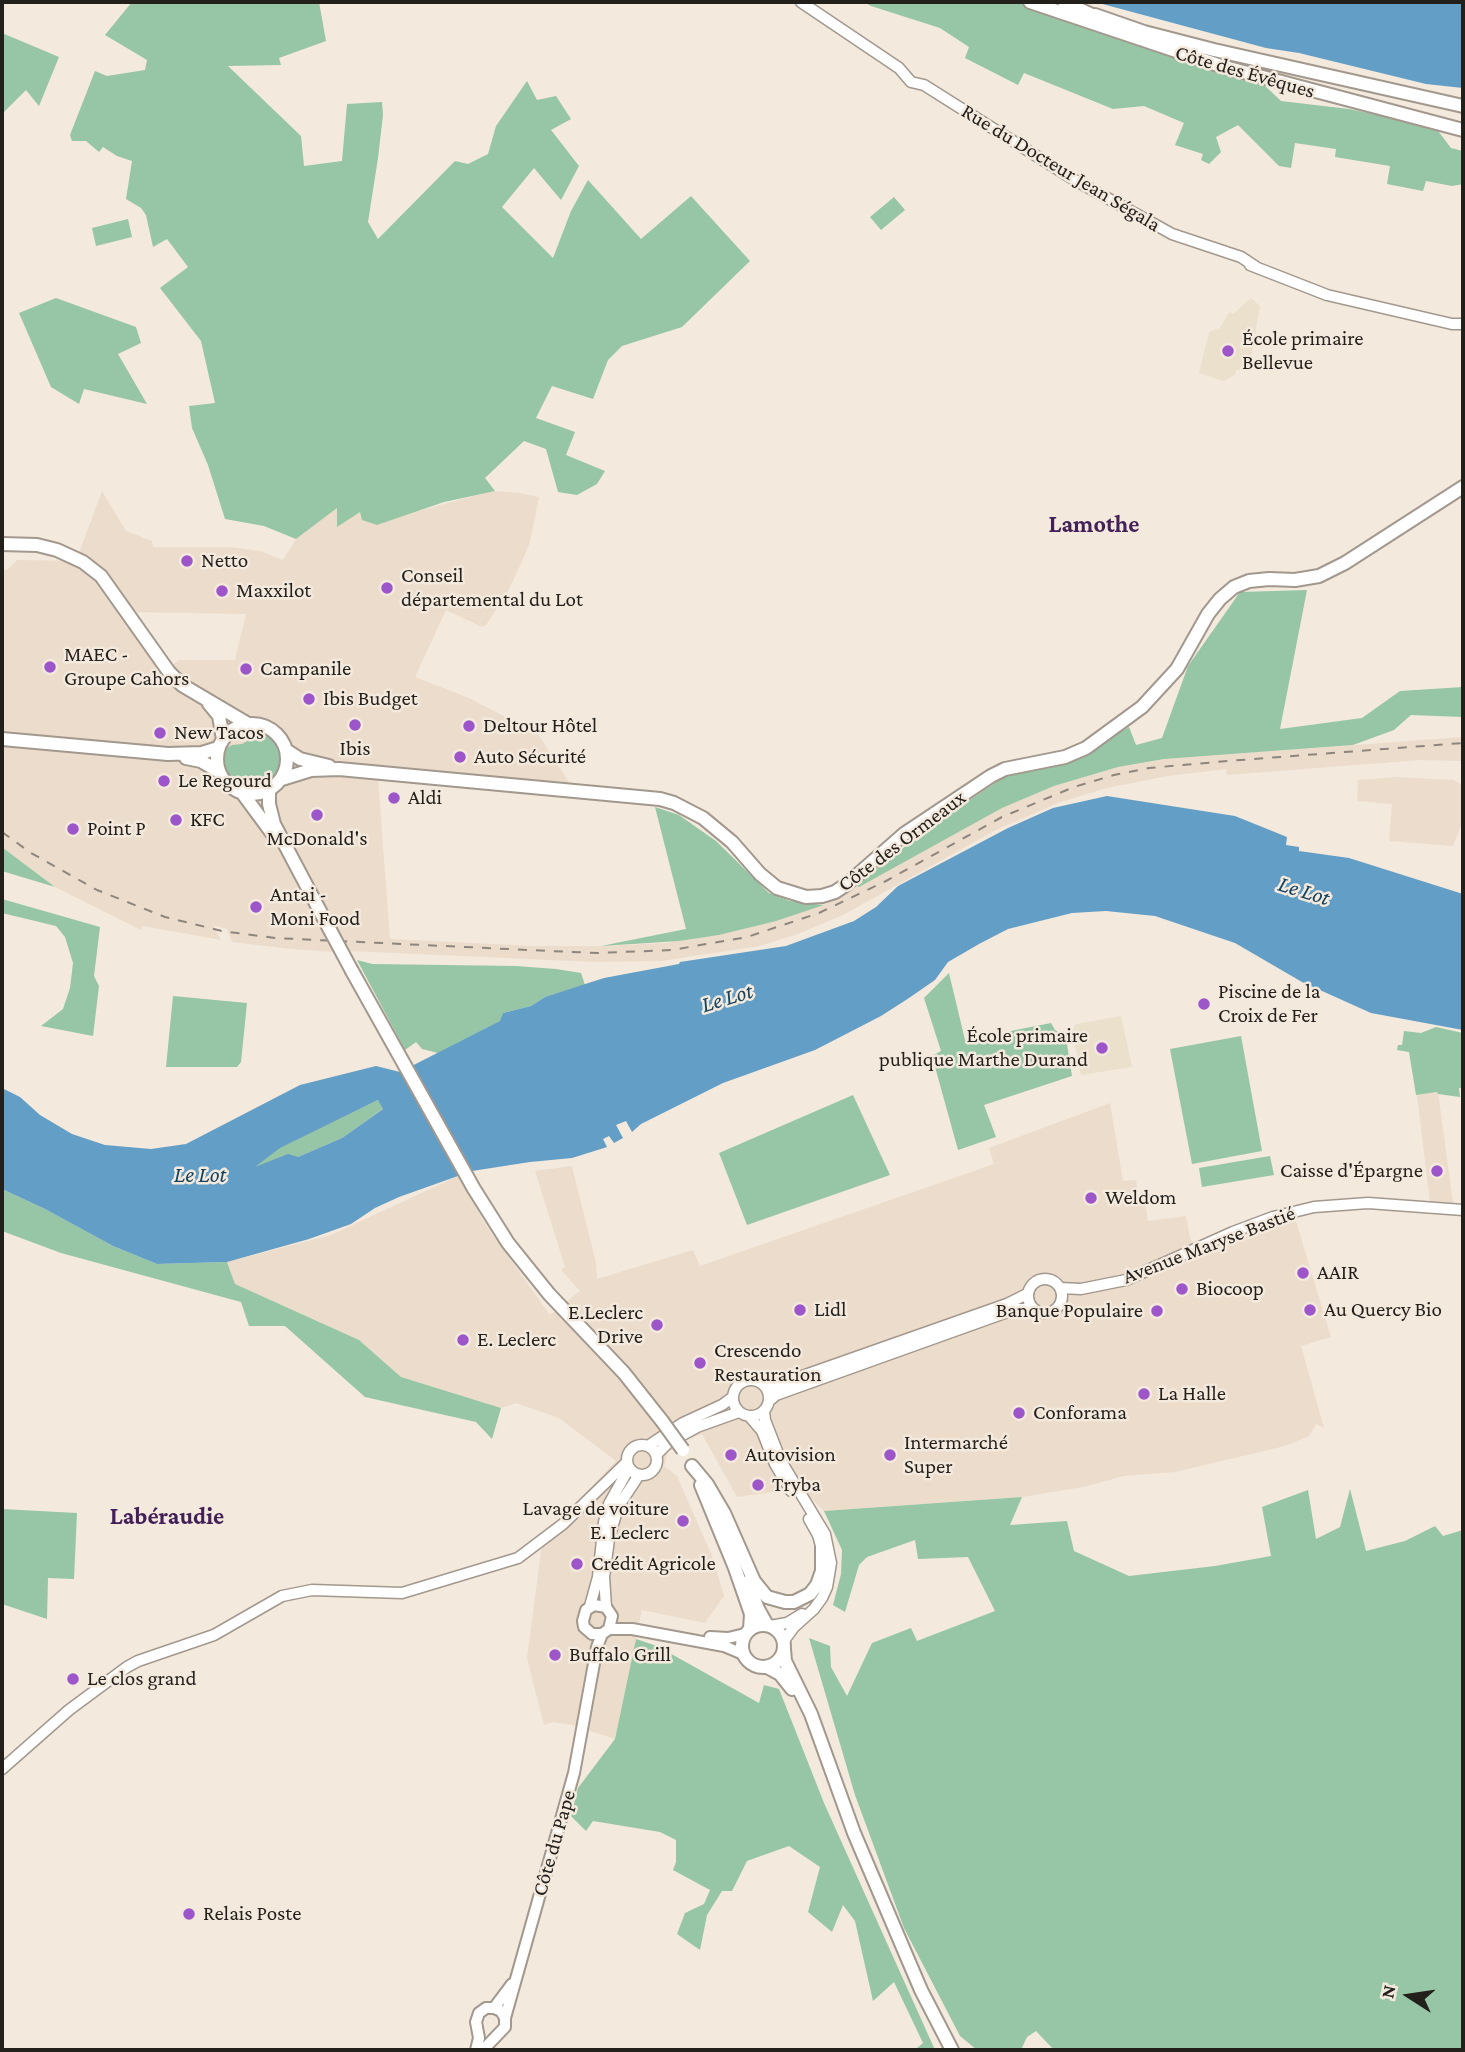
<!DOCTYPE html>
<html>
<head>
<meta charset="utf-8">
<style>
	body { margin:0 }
	#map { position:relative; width:1465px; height:2052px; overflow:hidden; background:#f3e9dd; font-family:"Crimson Pro",serif }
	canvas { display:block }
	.frame { position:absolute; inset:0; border:4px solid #231f1b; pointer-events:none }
	.north { position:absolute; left:1374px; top:1961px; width:70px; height:70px; -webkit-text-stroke:5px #f3e9dd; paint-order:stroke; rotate:282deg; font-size:19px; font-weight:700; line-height:28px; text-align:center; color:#231f1b }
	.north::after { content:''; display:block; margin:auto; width:24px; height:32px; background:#231f1b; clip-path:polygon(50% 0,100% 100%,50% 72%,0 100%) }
</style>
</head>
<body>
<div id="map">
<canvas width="1465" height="2052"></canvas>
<div class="frame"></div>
<div class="north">N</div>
</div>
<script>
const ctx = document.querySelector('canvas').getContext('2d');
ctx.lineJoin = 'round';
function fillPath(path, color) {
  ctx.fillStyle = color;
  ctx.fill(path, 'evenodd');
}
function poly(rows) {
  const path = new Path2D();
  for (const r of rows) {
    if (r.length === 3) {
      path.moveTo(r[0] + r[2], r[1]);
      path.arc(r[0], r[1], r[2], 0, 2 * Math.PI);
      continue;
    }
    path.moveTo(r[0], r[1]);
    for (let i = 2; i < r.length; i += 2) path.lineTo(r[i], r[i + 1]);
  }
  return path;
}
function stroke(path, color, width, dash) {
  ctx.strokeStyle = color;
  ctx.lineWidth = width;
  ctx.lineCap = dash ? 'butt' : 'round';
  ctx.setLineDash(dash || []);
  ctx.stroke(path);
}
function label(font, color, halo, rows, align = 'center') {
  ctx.font = font + ' "Crimson Pro",serif';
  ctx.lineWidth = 5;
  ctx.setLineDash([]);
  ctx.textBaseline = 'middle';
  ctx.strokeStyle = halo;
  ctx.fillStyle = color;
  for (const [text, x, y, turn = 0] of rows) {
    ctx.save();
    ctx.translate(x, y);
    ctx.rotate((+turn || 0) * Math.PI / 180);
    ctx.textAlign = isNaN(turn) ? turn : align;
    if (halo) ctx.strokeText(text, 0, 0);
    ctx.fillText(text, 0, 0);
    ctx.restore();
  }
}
fillPath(poly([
	[102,491,126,531,152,541,153,547,231,547,260,551,283,560,296,539,338,507,360,512,377,525,404,515,492,491,520,493,539,497,530,542,523,559,508,591,486,625,482,627,446,610,415,677,469,698,538,734,572,787,377,765,390,939,535,946,601,946,666,943,719,935,778,920,824,905,1002,808,1054,786,1118,767,1165,759,1463,737,1463,761,1420,760,1227,775,1226,769,1168,776,1107,788,1058,803,996,830,843,915,798,934,760,946,661,961,596,962,350,951,342,938,329,938,336,952,291,949,232,942,227,929,213,925,221,940,143,926,141,930,55,887,2,847,2,570,7,570,17,560,76,561],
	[128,612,246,614,235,660,179,660,166,670],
	[1397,777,1453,780,1463,785,1463,821,1453,846,1389,841,1392,804,1357,801,1358,780],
	[1438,1092,1453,1203,1430,1202,1417,1095],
	[1110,1103,1123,1181,1136,1180,1139,1198,1144,1197,1148,1221,1186,1216,1190,1238,1201,1252,1295,1218,1331,1337,1301,1346,1324,1428,1316,1424,1309,1436,1285,1446,1175,1472,1124,1476,1083,1487,1022,1497,824,1511,801,1488,737,1497,702,1434,687,1439,668,1452,664,1466,677,1476,712,1556,724,1596,705,1623,642,1610,615,1739,572,1725,553,1722,544,1725,527,1658,543,1537,616,1461,559,1418,516,1403,501,1408,401,1377,359,1340,235,1284,227,1262,331,1235,458,1176,487,1227,550,1315,580,1291,561,1270,565,1267,535,1171,572,1166,596,1263,597,1279,693,1250,700,1266,994,1164,989,1148]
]), '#ecdccb');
fillPath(poly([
	[1251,298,1260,306,1249,369,1236,370,1236,374,1224,381,1199,373,1209,332,1220,328,1229,312,1233,314],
	[1121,1016,1132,1067,1081,1075,1072,1030,1076,1024]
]), '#ebe0cb');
fillPath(poly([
	[132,2,319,2,326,41,279,58,281,65,228,66,301,136,304,166,342,161,347,104,382,102,383,115,378,158,368,222,378,239,455,161,468,164,488,154,496,126,527,81,537,100,556,96,571,119,551,130,579,166,561,200,534,168,502,207,553,258,571,211,588,180,641,239,691,196,750,261,682,327,622,346,608,360,593,399,552,386,536,418,575,432,566,455,605,471,597,484,577,495,558,492,546,449,524,441,485,478,495,491,444,502,377,525,362,520,360,512,337,527,337,508,296,539,264,526,225,519,208,465,192,428,189,406,215,403,201,341,160,288,188,267,167,239,153,247,146,215,141,208,126,199,132,161,117,156,103,147,99,152,86,141,72,141,70,135,95,71,107,76,145,70,147,60,105,35],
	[864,2,1022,2,1054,18,1192,64,1263,84,1281,101,1349,109,1435,127,1451,148,1463,151,1463,184,1452,186,1426,181,1423,191,1387,184,1390,166,1335,157,1336,149,1295,143,1291,168,1279,166,1238,125,1216,137,1221,152,1209,164,1201,160,1203,154,1175,145,1184,123,1144,106,1113,109,1024,73,1018,85,965,58,969,47,940,28,871,6],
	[2,33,59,57,39,106,26,90,2,114],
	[894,197,905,210,881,230,870,217],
	[128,219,132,237,96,246,92,228],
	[56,298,136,327,141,343,118,354,147,404,84,389,79,404,51,387,19,313],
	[1307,590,1280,729,1362,718,1400,691,1463,687,1463,717,1411,715,1394,730,1353,745,1164,759,1118,767,1054,786,1002,808,859,887,856,885,935,823,1007,775,1067,763,1129,727,1136,745,1162,738,1188,666,1240,592],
	[267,734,276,741,281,752,282,763,279,775,272,784,256,792,245,791,234,787,225,779,220,769,220,752,232,745,242,744,258,735],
	[655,807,679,815,716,841,769,893,790,901,824,905,776,921,719,935,679,941,601,946,686,929],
	[2,847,19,860,55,887,2,871],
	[2,899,100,927,94,976,99,986,93,1036,41,1026,63,1009,70,988,73,963,65,937,56,926,2,913],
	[357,960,372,964,516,966,556,969,581,973,585,985,545,997,531,1006,503,1013,501,1021,438,1053,422,1049,416,1042,405,1050],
	[949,973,965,1040,1051,1023,1055,1030,1066,1038,1072,1076,984,1105,996,1137,958,1150,932,1056,941,1051,924,998],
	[173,996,247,1003,241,1062,237,1067,166,1067],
	[1436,1027,1463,1033,1463,1088,1459,1088,1460,1097,1438,1094,1437,1092,1416,1095,1409,1052,1397,1050,1398,1045,1402,1045,1404,1031,1421,1033],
	[1241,1036,1262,1151,1192,1164,1170,1049],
	[853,1095,890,1175,747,1225,719,1153],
	[378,1100,384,1108,342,1138,298,1157,252,1169,279,1148],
	[1270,1156,1274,1175,1202,1187,1199,1168],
	[2,1189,45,1209,113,1246,157,1264,227,1262,235,1284,359,1340,401,1377,501,1408,492,1439,476,1422,365,1397,285,1326,249,1326,241,1302,61,1253,2,1231],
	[1350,1489,1366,1551,1405,1541,1435,1526,1443,1536,1463,1530,1463,2050,1054,2050,1036,2031,1027,2037,1021,2050,977,2050,960,2036,904,1928,855,1795,809,1638,830,1646,831,1667,847,1696,872,1643,911,1628,917,1641,995,1611,968,1557,918,1559,915,1540,867,1557,859,1565,845,1612,833,1605,841,1574,842,1550,824,1511,1022,1497,1010,1525,1067,1521,1074,1551,1129,1576,1215,1566,1271,1556,1262,1507,1308,1490,1316,1539,1340,1527],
	[2,1509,77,1513,74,1579,48,1578,47,1619,2,1604],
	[636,1639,657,1646,759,1703,764,1685,779,1689,824,1803,935,2050,918,2050,917,2048,923,2043,894,1982,873,2001,855,1921,843,1905,832,1932,808,1912,820,1867,789,1846,747,1861,732,1891,722,1891,707,1915,700,1950,677,1934,685,1913,704,1904,710,1890,673,1870,676,1862,676,1840,660,1832,593,1821,586,1831,571,1816,578,1788,615,1739]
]), '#96c6a5');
fillPath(poly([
	[1095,2,1463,2,1463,88,1426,84,1299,53,1266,48],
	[1107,796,1235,816,1287,837,1286,845,1299,847,1299,851,1349,858,1463,894,1463,1030,1371,1013,1302,982,1235,943,1155,916,1106,911,1072,913,1008,929,979,944,948,962,935,980,909,998,881,1016,815,1050,723,1083,641,1124,632,1132,626,1121,616,1125,623,1138,614,1143,609,1136,603,1139,607,1147,604,1148,572,1158,530,1162,472,1171,399,1197,375,1208,351,1224,309,1239,227,1262,157,1264,113,1246,45,1209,2,1189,2,1088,20,1097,40,1115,72,1134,105,1145,151,1149,186,1144,300,1085,376,1066,400,1072,500,1021,503,1013,531,1006,545,997,604,978,679,964,680,962,786,946,854,921,876,907,898,886,1008,828,1053,808],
	[378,1100,383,1109,342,1138,298,1157,288,1154,255,1167,280,1148]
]), '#639ec6');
const tertiary = poly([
	[801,2,899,68,911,82,924,85,1073,179,1172,234,1241,257,1256,267],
	[1250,265,1327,295,1452,324,1463,324],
	[1045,1296,17],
	[1060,1288,1081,1289,1126,1280,1233,1232,1273,1217,1314,1207,1368,1203,1463,1210],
	[751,1398,18],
	[764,1385,774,1386,1007,1304,1027,1294],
	[769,1401,776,1395,1016,1309,1033,1309],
	[764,1411,765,1420,781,1461,825,1534,831,1563,827,1587,822,1598,814,1609,794,1627,783,1642],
	[750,1417,762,1431,775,1464,791,1491],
	[642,1460,15],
	[648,1446,683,1423,722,1405,733,1397],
	[656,1455,668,1443,697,1427,739,1412],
	[809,1519,818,1535,823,1553],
	[590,1606,598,1577,604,1522,609,1504,629,1468],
	[606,1607,604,1577,609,1539,618,1507,639,1475],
	[770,1626,787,1623,802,1614],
	[2,1769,69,1710,127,1667,138,1661,214,1635,282,1596,312,1590,402,1593,518,1558,563,1524,627,1462]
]);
const secondary = poly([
	[609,1629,612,1616,606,1607,594,1605,586,1610,583,1621,584,1627,592,1634,602,1634,609,1629,632,1629,724,1646,743,1654],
	[710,1637,728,1638,745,1634],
	[494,2008,512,1984],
	[476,2050,479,2038,476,2022,479,2013,486,2008,494,2008,501,2011,505,2018],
	[483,2050,505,2027,505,2018,574,1773,597,1647,602,1634]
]);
const primary = poly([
	[1030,2,1221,66,1463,130],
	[1064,2,1092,15],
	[1095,15,1144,32,1214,50,1463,106],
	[2,544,37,545,57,550,83,562,101,576,169,672,182,685,248,724],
	[209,704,219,716,223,739],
	[252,759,35],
	[2,739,168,754,202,753,218,748],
	[286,750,300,759,329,766],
	[186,758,201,761,218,771],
	[282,779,311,770,339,769,660,799,674,803,703,818,732,842,760,874,777,888,806,897,822,896,835,892,847,884,904,834,991,776,1005,769,1065,757,1086,748,1142,707,1177,669,1208,614,1220,599,1234,587,1249,581,1269,579,1295,580,1319,576,1345,563,1463,487],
	[269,790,269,804,274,824,330,930],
	[243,794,274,836],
	[352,971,474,1189,508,1243,549,1294,624,1373,662,1421],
	[692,1466,707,1484,724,1513,754,1581,767,1597,785,1602,794,1602,810,1594,817,1585,822,1571,822,1547],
	[701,1485,735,1568,751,1614,750,1629],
	[748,1582,758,1609,767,1625],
	[763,1646,21],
	[784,1649,785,1661,811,1714,854,1833,921,1990,952,2050],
	[767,1667,780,1674,792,1689]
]);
stroke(tertiary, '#a2988d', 13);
stroke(secondary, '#a2988d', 14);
stroke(primary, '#a2988d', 16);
stroke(tertiary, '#fff', 10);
stroke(secondary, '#fff', 10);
stroke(primary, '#fff', 12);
stroke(poly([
	[2,832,31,853,97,890,165,917,222,931,275,938,550,951,597,953,672,950,747,937,819,913,886,881,1002,817,1074,787,1114,775,1149,768,1228,761,1463,743]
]), '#8d867e', 2, [9, 9]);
const primaryBridge = poly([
	[330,930,352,971],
	[662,1421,683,1450]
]);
stroke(primaryBridge, '#a2988d', 16, []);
stroke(primaryBridge, '#fff', 12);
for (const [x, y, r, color] of [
	[1228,351,7,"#9d56c9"],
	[187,561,7,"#9d56c9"],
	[387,588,7,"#9d56c9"],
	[222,591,7,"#9d56c9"],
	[50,667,7,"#9d56c9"],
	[246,669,7,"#9d56c9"],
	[309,699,7,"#9d56c9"],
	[355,725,7,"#9d56c9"],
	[469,726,7,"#9d56c9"],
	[160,733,7,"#9d56c9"],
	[460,757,7,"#9d56c9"],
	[164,781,7,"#9d56c9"],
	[394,798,7,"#9d56c9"],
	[317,815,7,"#9d56c9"],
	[176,820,7,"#9d56c9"],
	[73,829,7,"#9d56c9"],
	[256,907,7,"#9d56c9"],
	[1204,1004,7,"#9d56c9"],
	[1102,1048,7,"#9d56c9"],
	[1437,1171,7,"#9d56c9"],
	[1091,1198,7,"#9d56c9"],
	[1303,1273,7,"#9d56c9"],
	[1182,1289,7,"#9d56c9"],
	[800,1310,7,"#9d56c9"],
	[1310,1310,7,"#9d56c9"],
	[1157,1311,7,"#9d56c9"],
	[657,1325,7,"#9d56c9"],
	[463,1340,7,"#9d56c9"],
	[700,1363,7,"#9d56c9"],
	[1144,1394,7,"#9d56c9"],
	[1019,1413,7,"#9d56c9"],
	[731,1455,7,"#9d56c9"],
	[890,1455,7,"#9d56c9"],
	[758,1485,7,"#9d56c9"],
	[683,1521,7,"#9d56c9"],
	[577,1564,7,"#9d56c9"],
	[555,1655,7,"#9d56c9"],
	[73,1679,7,"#9d56c9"],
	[189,1914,7,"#9d56c9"]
]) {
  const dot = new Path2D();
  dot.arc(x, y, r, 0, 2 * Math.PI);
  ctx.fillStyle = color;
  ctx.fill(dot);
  stroke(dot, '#f3e9dd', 2.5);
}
label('21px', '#231f1b', '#f3e9dd', [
	["Côte des Évêques",1245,72,16],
	["Rue du Docteur Jean Ségala",1061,168,31],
	["Côte des Ormeaux",902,841,-37],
	["Avenue Maryse Bastié",1209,1245,-21],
	["Côte du Pape",554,1843,-74]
]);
label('21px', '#231f1b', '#f3e9dd', [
	["École primaire",1242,339],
	["Bellevue",1242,363],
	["Netto",201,561],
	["Conseil",401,576],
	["départemental du Lot",401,600],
	["Maxxilot",236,591],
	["MAEC -",64,655],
	["Groupe Cahors",64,679],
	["Campanile",260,669],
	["Ibis Budget",323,699],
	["Deltour Hôtel",483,726],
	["New Tacos",174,733],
	["Ibis",355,749,"center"],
	["Auto Sécurité",474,757],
	["Le Regourd",178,781],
	["Aldi",408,798],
	["KFC",190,820],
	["Point P",87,829],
	["McDonald's",317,839,"center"],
	["Antai -",270,895],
	["Moni Food",270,919],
	["Piscine de la",1218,992],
	["Croix de Fer",1218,1016],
	["École primaire",1088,1036,"right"],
	["publique Marthe Durand",1088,1060,"right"],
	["Caisse d'Épargne",1423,1171,"right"],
	["Weldom",1105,1198],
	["AAIR",1317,1273],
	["Biocoop",1196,1289],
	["Lidl",814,1310],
	["Au Quercy Bio",1324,1310],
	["Banque Populaire",1143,1311,"right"],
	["E.Leclerc",643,1313,"right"],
	["Drive",643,1337,"right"],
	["E. Leclerc",477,1340],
	["Crescendo",714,1351],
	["Restauration",714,1375],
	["La Halle",1158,1394],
	["Conforama",1033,1413],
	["Intermarché",904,1443],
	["Super",904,1467],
	["Autovision",745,1455],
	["Tryba",772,1485],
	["Lavage de voiture",669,1509,"right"],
	["E. Leclerc",669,1533,"right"],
	["Crédit Agricole",591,1564],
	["Buffalo Grill",569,1655],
	["Le clos grand",87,1679],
	["Relais Poste",203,1914]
], 'left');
label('italic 23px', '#14435f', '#f3e9dd', [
	["Le Lot",1304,891,17],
	["Le Lot",727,998,-17],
	["Le Lot",200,1175]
]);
label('bold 24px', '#432058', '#f3e9dd', [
	["Lamothe",1094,525],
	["Labéraudie",167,1517]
]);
</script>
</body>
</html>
